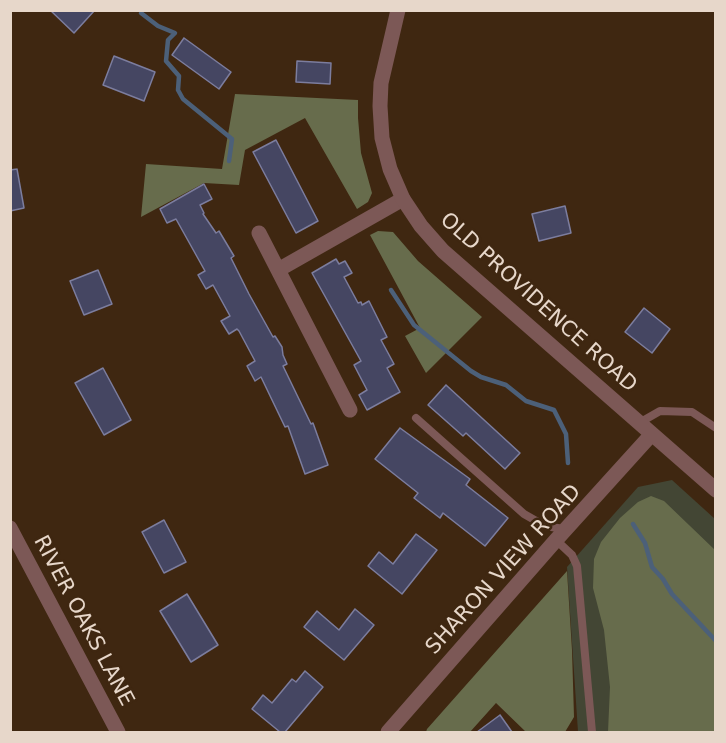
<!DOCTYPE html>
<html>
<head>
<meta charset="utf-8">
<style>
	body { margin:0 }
	#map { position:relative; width:726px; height:743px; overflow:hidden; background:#3f2711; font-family:"DejaVu Sans",sans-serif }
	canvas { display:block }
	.frame { position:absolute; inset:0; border:12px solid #e7d7ca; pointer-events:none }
</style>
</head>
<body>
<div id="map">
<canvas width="726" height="743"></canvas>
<div class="frame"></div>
</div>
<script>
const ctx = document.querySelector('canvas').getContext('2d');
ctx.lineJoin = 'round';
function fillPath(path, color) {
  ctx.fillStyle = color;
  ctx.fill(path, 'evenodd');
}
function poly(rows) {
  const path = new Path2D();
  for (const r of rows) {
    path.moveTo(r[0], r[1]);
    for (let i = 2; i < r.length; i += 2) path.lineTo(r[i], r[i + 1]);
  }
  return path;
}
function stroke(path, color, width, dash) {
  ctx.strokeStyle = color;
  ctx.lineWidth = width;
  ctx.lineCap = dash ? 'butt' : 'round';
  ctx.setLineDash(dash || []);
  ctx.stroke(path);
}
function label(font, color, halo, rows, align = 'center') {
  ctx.font = font + ' "DejaVu Sans",sans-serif';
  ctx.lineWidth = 5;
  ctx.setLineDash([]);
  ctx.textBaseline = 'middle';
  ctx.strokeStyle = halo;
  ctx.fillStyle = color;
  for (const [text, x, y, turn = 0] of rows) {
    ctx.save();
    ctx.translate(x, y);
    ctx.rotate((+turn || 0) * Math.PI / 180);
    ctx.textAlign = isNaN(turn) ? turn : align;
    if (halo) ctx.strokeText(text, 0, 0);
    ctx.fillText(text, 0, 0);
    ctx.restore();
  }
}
fillPath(poly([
	[672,480,715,519,715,732,578,732,567,567,638,487]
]), '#434634');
fillPath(poly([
	[235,94,358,100,358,118,361,153,372,193,368,202,357,209,305,118,245,150,239,185,204,183,141,217,146,164,222,169],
	[378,231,393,232,418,261,482,317,426,373,405,336,420,328,370,235],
	[651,496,664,501,715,550,715,732,608,732,610,687,604,630,593,588,594,559,601,542,620,518,638,502],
	[567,571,572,650,574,717,565,732,526,732,496,703,470,732,426,732,427,729]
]), '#676c4c');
stroke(poly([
	[141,13,158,26,175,33,168,40,166,61,179,76,178,90,183,99,232,139,229,161],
	[391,290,414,325,471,371,481,377,506,385,526,401,554,410,566,434,568,463],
	[633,524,645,543,652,567,663,579,672,594,716,641]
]), '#4c6079', 4.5);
const building = poly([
	[50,10,95,10,74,33,50,10],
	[184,38,231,72,219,89,172,55,184,38],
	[114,56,155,72,144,101,103,85,114,56],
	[297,61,331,63,330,84,296,82,297,61],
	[276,140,318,221,296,233,253,152,276,140],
	[17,169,24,208,10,211,10,170,17,169],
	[204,184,212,199,200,205,204,213,203,214,216,233,219,231,234,256,231,258,249,294,273,337,275,336,282,347,283,355,287,364,283,366,311,424,313,423,328,465,305,474,288,426,285,427,261,377,255,381,247,366,255,361,239,331,237,329,229,334,221,321,230,316,213,285,206,289,198,275,205,271,176,219,167,223,160,209,204,184],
	[565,206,571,233,539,241,532,214,565,206],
	[336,259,339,264,345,261,352,273,344,277,358,303,361,302,362,305,369,301,387,337,381,340,394,364,387,368,400,392,367,410,359,395,367,390,354,365,361,361,312,273,336,259],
	[98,270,112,304,84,315,70,281,98,270],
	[644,308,670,329,652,353,625,332,644,308],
	[103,368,131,420,104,435,75,383,103,368],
	[446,385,520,453,505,469,466,433,463,436,428,405,446,385],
	[400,428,470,479,466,485,508,518,485,546,443,513,440,518,414,498,418,493,375,459,400,428],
	[164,520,186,562,164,573,142,532,164,520],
	[416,534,437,550,402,594,368,566,379,552,393,564,416,534],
	[187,594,218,645,191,662,160,611,187,594],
	[355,609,374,625,344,660,304,627,317,611,339,630,355,609],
	[305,671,323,687,285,732,280,732,252,709,263,695,272,703,292,679,296,682,305,671],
	[500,715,512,732,477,732,500,715]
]);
fillPath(building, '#454662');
stroke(building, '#7c7d9e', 1.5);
stroke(poly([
	[416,418,524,514,545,526,564,529],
	[639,423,660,411,692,412,716,428],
	[556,540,572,555,577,566,592,732]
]), '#7c5856', 8);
stroke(poly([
	[259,233,350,410],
	[278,270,403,199],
	[10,528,118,732]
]), '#7c5856', 15);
stroke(poly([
	[398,10,381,83,380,106,382,138,390,169,403,199,421,226,443,251,716,490],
	[388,732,556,540,651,435]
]), '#7c5856', 15);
label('21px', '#e7d7ca', '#3f2711', [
	["OLD PROVIDENCE ROAD",538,303,42],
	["SHARON VIEW ROAD",504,570,-48],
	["RIVER OAKS LANE",83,621,62]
]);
</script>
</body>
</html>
